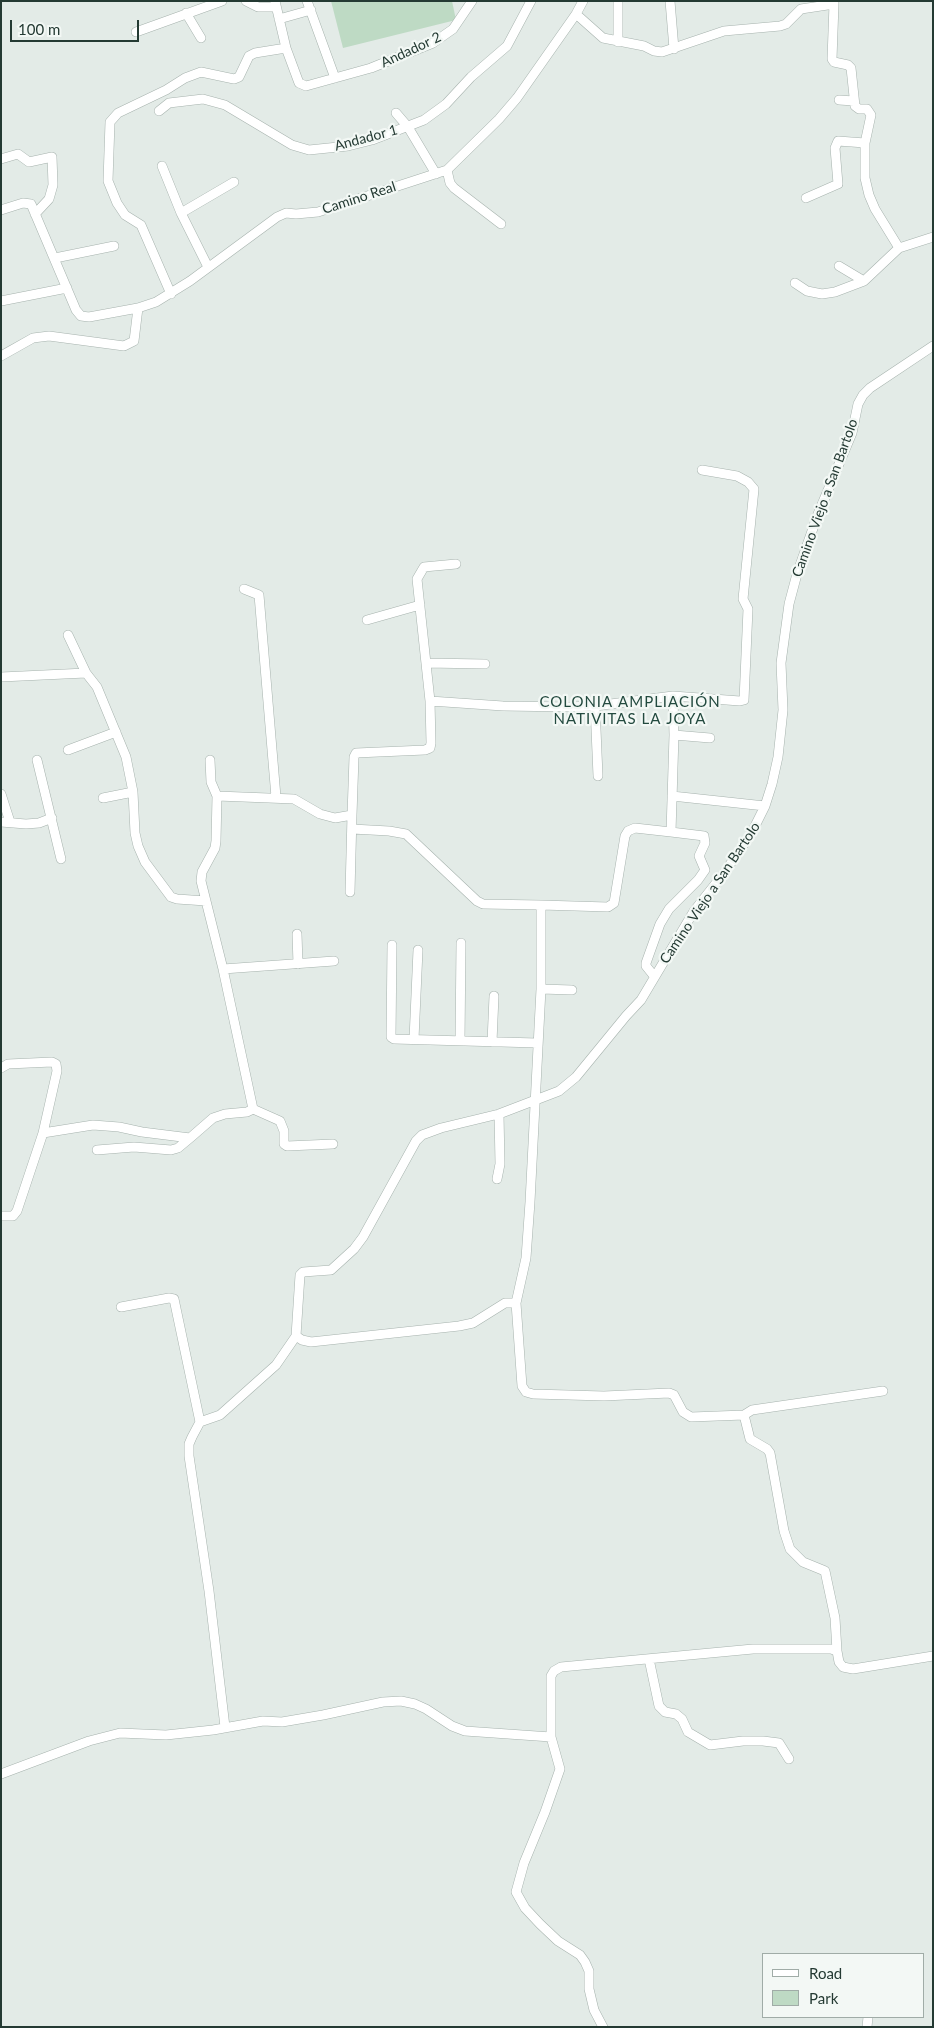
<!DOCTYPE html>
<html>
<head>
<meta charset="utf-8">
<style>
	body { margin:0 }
	#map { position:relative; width:934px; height:2028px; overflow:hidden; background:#e3ebe7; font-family:Lato,sans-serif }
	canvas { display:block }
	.frame { position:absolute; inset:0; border:2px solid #243a33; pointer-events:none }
	.legend { position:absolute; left:762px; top:1953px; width:162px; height:65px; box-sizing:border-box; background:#f3f8f5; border:1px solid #a0aca7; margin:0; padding:6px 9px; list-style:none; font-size:15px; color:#243a33 }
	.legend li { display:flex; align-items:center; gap:10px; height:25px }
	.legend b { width:25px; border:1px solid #a0aca7 }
	.scale { position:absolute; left:10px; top:20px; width:129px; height:22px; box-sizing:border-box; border:2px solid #243a33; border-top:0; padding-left:6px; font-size:15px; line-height:18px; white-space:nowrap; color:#243a33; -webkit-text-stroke:4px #f3f8f5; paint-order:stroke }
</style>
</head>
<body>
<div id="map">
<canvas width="934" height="2028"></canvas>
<div class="frame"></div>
<ul class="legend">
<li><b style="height:6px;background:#fff"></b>Road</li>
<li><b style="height:14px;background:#bedac4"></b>Park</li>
</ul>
<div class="scale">100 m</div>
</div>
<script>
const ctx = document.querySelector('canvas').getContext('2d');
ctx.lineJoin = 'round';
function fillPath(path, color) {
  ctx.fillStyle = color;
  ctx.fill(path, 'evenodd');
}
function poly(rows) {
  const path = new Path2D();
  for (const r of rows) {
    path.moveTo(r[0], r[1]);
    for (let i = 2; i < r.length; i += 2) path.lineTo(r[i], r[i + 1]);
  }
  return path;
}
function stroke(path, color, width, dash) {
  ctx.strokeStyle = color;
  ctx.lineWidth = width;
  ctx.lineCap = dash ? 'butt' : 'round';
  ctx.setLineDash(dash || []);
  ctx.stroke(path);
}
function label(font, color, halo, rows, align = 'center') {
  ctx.font = font + ' Lato,sans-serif';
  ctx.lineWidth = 4.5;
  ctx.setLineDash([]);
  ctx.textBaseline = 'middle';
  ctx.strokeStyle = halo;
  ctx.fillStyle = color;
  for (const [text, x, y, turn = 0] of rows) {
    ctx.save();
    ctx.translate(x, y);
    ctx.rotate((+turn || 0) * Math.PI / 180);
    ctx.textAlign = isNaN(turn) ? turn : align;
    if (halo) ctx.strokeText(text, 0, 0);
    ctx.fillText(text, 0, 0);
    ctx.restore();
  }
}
fillPath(poly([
	[331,1,452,1,456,20,343,48]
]), '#bedac4');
const minor = poly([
	[246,1,258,7,276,7],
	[275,1,286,48,299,83,306,86,371,68,433,43,453,29,472,1],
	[307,1,335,78],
	[618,1,618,42],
	[670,1,674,49],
	[834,4,832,59,834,62,848,65,851,68,855,106,859,109,867,109,871,115,865,143,865,178,869,195,875,209,899,248],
	[186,13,201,38],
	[576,14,603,38,644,46,654,51,662,52,724,31,780,26,786,24,801,9,834,4,834,1],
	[279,19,311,10],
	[136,32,222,1],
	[839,100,854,101],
	[159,111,169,103,203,99,225,105,292,145,309,150,348,146,372,140,424,120,446,104,471,77,507,46,531,1],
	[396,113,408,127,436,174],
	[1,159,18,154,29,162,52,157,53,185,49,199,35,214],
	[162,166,181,213,208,267],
	[447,170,450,183,454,188,501,224],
	[806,198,838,184,835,148,838,141,865,143],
	[1,210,23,203,31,204,76,310,81,316,89,317,138,308,156,302,190,281,277,217,286,213,296,214,318,212,447,170,499,119,517,98,576,14,583,1],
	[181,213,234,182],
	[55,258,114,246],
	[839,266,864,281],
	[795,283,807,291,822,294,835,292,864,281,899,248,933,237],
	[171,294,141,225,125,215,117,203,108,181,110,122,118,113,166,90,185,78,201,72,234,79,239,77,249,56,255,53,286,48],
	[1,301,67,288],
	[1,356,33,338,49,336,124,346,134,341,138,308],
	[244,589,259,595,276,797],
	[367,620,420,605],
	[68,635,86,673,97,687,126,757,133,792,135,833,138,846,145,862,171,897,177,899,206,901],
	[426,663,485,664],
	[1,677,86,673],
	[430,701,417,579,424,567,456,564],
	[595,706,598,776],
	[674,735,710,738],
	[68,750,116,732],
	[37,760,61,859],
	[210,760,211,782,217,796],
	[1,794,10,822],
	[672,796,765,806],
	[103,798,133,792],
	[1,822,26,824,39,823,52,818],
	[352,829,389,831,406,834,477,901,483,904,541,905],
	[350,892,352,815],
	[297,934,298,964],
	[392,945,391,1037,394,1039,537,1043],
	[223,969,334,961],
	[654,976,646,966,646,963,660,924,669,909,698,880,705,870,699,856,705,843,704,836,671,832],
	[541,989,572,990],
	[414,1039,418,950],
	[460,1041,461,943],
	[492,1042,494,996],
	[1,1068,8,1064,52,1062,56,1064,57,1071,43,1133,17,1211,13,1216,1,1216],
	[253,1109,280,1121,284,1131,284,1144,287,1146,333,1144],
	[43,1133,93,1125,119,1127,142,1132,190,1138,213,1118,225,1114,247,1112,253,1109,223,969,201,881,202,872,215,848,216,841,217,796,294,799,320,814,335,818,352,815,354,757,356,753,425,750,430,748,431,743,430,701,503,706,568,707,595,706,673,696,740,701,744,700,748,609,743,599,754,489,748,482,737,476,702,470],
	[97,1150,134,1147,171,1150,178,1148,190,1138],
	[497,1179,500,1164,499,1114],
	[516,1303,526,1258,530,1202,541,989,541,905,608,907,614,903,625,836,628,831,635,828,671,832,674,735,673,696],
	[121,1307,169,1298,174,1299,200,1422],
	[296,1336,302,1340,311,1342,459,1326,473,1323,505,1303,516,1303,522,1386,526,1392,533,1394,604,1396,669,1393,674,1395,683,1412,691,1417,744,1415,750,1439,767,1449,770,1453,784,1531,790,1549,803,1562,825,1571,835,1618,837,1651],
	[744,1415,752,1410,883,1391],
	[649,1659,659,1706,665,1712,676,1714,682,1719,688,1732,710,1745,743,1741,763,1741,779,1743,789,1759],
	[225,1727,209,1591,189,1456,189,1444,192,1437,200,1422,220,1415,276,1365,296,1336,300,1275,303,1272,331,1270,354,1249,363,1237,416,1141,422,1135,441,1128,499,1114,559,1091,576,1077,626,1016,641,1000,694,911,724,873,751,834,765,806,772,784,778,757,783,710,781,663,789,604,797,574,818,514,852,433,858,404,863,395,870,388,933,346],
	[551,1737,551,1676,554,1671,561,1667,753,1649,831,1649,837,1651,839,1662,843,1667,853,1669,933,1656],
	[1,1774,89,1741,120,1733,166,1735,213,1730,263,1721,282,1722,323,1715,383,1702,401,1701,415,1704,426,1709,452,1726,465,1731,551,1737,560,1769,545,1812,524,1863,516,1892,525,1908,540,1924,558,1941,580,1955,585,1962,589,1971,589,1989,594,2010,603,2027],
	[867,2027,868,2017]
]);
stroke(minor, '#a6b2ad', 10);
stroke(minor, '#fff', 9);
label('14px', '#243a33', '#f3f8f5', [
	["Andador 2",411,50,-25],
	["Andador 1",366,138,-15],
	["Camino Real",359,198,-18],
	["Camino Viejo a San Bartolo",825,498,-70],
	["Camino Viejo a San Bartolo",710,893,-56]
]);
ctx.letterSpacing = '1px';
label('15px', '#234a3f', '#f3f8f5', [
	["COLONIA AMPLIACIÓN",630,702],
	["NATIVITAS LA JOYA",630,719]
]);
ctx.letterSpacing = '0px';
</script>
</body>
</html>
